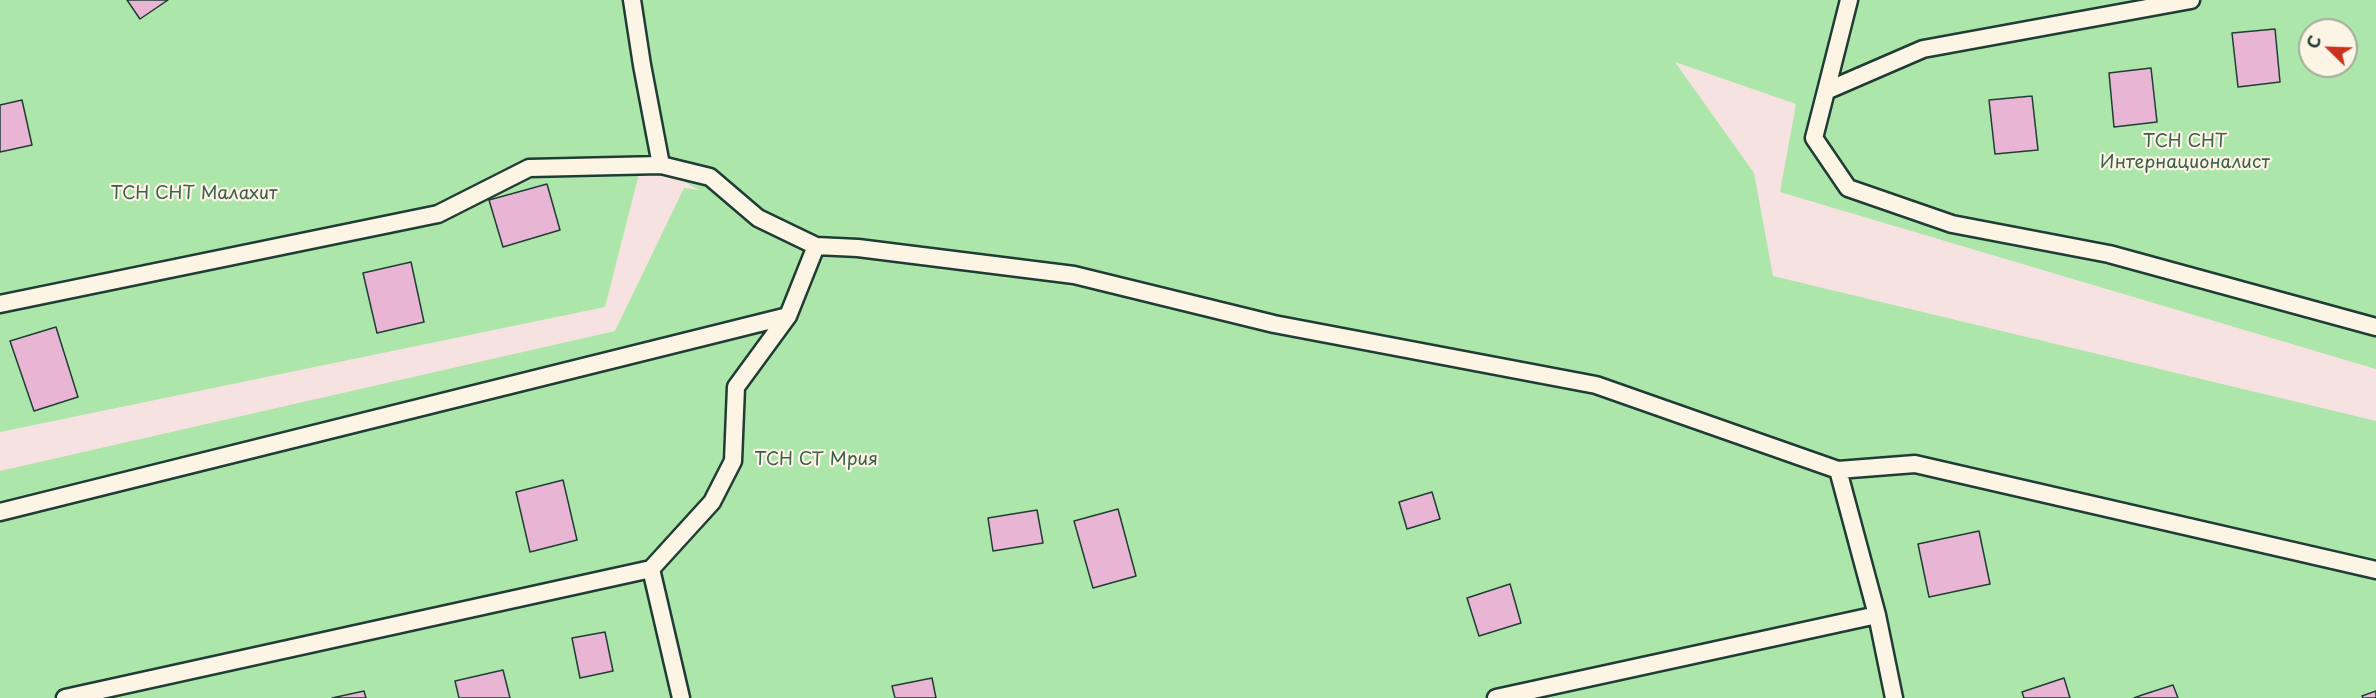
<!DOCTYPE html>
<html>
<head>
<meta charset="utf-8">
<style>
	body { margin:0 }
	#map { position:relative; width:2376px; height:698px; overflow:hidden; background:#f6e2e0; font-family:"Playpen Sans",sans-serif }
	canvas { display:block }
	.north { position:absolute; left:2298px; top:18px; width:60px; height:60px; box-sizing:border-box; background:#fcf5e5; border:2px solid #a4ab9e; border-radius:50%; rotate:293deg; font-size:16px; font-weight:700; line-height:24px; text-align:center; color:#1f3d34 }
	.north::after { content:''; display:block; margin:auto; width:21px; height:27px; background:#c8321e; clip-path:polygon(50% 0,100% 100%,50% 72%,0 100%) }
</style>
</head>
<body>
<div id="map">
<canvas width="2376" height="698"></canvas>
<div class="north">С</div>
</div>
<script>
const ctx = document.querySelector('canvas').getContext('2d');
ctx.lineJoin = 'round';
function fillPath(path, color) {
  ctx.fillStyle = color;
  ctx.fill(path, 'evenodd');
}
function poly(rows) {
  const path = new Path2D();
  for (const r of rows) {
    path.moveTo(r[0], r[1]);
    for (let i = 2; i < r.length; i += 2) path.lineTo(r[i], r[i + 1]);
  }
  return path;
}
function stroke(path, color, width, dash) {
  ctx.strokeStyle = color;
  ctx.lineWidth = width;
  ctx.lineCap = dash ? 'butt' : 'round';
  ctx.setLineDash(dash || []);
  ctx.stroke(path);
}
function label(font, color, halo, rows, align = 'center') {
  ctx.font = font + ' "Playpen Sans",sans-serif';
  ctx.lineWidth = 4.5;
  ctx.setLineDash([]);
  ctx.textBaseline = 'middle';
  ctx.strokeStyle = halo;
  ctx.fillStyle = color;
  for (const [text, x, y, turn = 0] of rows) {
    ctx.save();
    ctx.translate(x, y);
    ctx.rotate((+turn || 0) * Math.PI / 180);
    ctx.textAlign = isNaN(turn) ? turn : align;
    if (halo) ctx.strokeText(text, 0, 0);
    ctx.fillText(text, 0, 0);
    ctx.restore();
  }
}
fillPath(poly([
	[0,0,2376,0,2376,369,1780,192,1796,104,1675,62,1754,173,1773,276,2376,421,2376,698,0,698,0,471,615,331,684,188,699,190,643,158,605,307,0,432],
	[2310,30,2346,30,2346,66,2310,66]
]), '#ace6ab');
const building = poly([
	[127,0,168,0,140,19,127,0],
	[2275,29,2280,82,2238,87,2232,33,2275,29],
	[2151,68,2157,122,2114,127,2109,73,2151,68],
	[2032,96,2038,150,1995,154,1989,100,2032,96],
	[22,100,32,145,0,152,0,105,22,100],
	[547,184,560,230,503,247,489,200,547,184],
	[411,262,424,322,377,333,363,273,411,262],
	[56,327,78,397,34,411,10,341,56,327],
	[563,480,577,540,530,552,516,492,563,480],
	[1432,492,1440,519,1407,529,1399,502,1432,492],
	[1118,509,1136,576,1093,588,1074,521,1118,509],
	[1037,510,1043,543,993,551,988,518,1037,510],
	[1979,531,1990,584,1929,597,1918,544,1979,531],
	[1510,584,1521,623,1479,636,1467,598,1510,584],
	[605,632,613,671,580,678,572,638,605,632],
	[503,670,510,698,459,698,455,681,503,670],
	[932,678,936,698,895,698,892,686,932,678],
	[2064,678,2070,698,2024,698,2022,692,2064,678],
	[2173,685,2178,698,2134,698,2142,695,2173,685],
	[364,691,366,698,332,698,364,691],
	[2376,691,2376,698,2363,698,2362,696,2376,691]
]);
fillPath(building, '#e8b6d4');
stroke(building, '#1f3d34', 1.5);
const service = poly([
	[632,0,642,65,661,165],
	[2191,0,1923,49,1826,91,1814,138,1848,188,1952,224,2109,254,2376,327],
	[1826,91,1849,0],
	[0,304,438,214,529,168,661,165,710,177,758,218,816,246,858,248,1074,275,1274,324,1596,385,1838,470,1915,464,2376,570],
	[1838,470,1877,615,1894,698],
	[0,512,788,316],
	[651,569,681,698],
	[65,698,651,569,712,502,733,461,736,387,788,316,816,246],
	[1496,698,1877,615]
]);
stroke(service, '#1f3d34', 21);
stroke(service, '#fcf5e5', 16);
label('18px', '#3b5f4c', '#fcf5e5', [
	["ТСН СНТ",2185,142],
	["Интернационалист",2185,163],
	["ТСН СНТ Малахит",194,194],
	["ТСН СТ Мрия",816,460]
]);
</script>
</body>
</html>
